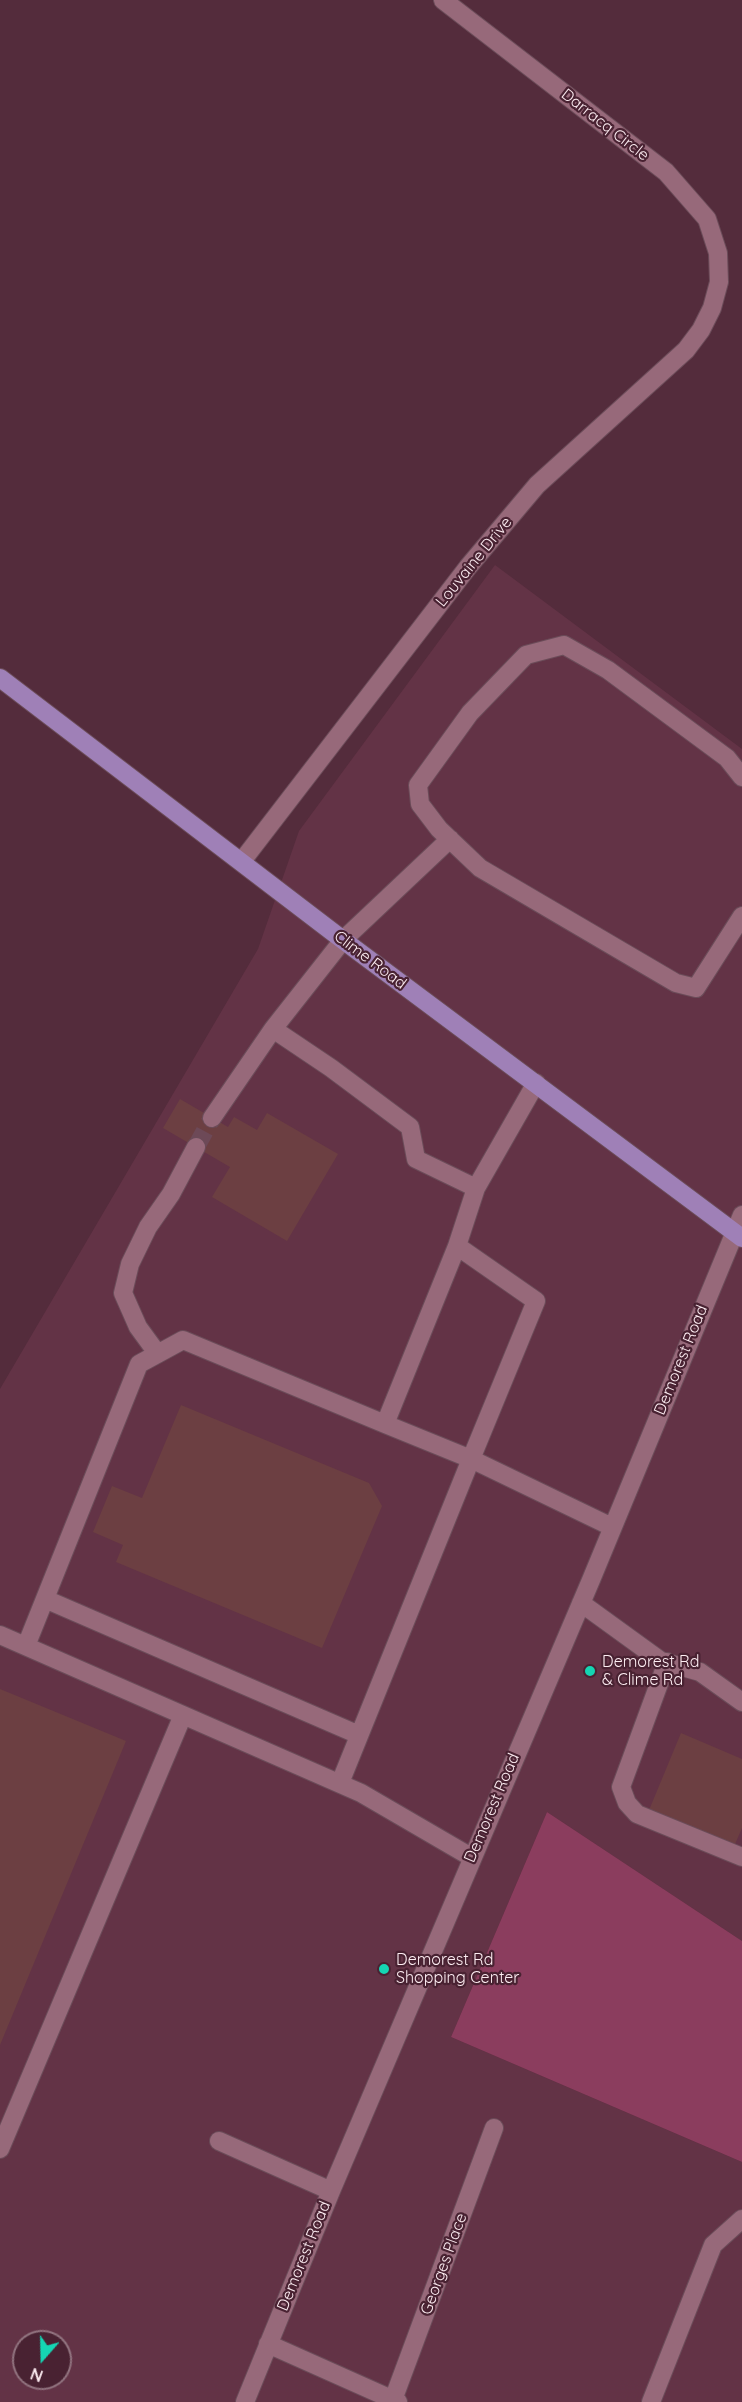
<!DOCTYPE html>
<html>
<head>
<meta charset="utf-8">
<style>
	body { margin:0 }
	#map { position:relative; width:742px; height:2402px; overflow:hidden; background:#542c3c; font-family:Quicksand,sans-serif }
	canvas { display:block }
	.north { position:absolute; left:12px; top:2330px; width:60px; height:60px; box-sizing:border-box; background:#492232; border:2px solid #91737f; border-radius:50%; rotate:200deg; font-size:16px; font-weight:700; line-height:24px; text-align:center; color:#fdedf2 }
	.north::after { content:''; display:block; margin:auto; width:21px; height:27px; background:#15d5b3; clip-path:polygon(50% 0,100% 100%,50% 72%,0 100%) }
</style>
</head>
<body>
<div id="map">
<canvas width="742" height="2402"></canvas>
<div class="north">N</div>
</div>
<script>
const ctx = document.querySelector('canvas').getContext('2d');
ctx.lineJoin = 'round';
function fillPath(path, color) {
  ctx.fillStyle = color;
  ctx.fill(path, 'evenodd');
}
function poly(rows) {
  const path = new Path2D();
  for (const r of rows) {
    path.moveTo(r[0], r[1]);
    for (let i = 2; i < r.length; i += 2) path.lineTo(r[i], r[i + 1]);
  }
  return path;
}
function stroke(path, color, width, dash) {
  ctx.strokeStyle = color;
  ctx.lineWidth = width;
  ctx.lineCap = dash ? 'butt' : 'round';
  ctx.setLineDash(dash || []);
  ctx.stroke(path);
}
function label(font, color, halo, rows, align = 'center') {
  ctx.font = font + ' Quicksand,sans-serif';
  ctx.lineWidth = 4.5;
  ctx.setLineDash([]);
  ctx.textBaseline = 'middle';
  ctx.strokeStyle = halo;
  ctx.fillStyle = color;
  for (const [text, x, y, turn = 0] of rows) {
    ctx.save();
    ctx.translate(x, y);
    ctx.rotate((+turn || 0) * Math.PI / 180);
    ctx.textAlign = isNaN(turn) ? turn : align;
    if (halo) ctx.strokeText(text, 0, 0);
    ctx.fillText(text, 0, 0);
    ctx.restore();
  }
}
fillPath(poly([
	[495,565,742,749,742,1941,547,1812,451,2037,742,2162,742,2402,0,2402,0,1389,258,949,299,831],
	[24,2342,60,2342,60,2378,24,2378]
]), '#633346');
fillPath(poly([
	[547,1812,742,1941,742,2162,451,2037]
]), '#8b3d5e');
fillPath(poly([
	[180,1099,228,1127,234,1117,257,1130,267,1113,338,1154,287,1241,212,1197,230,1167,163,1128],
	[181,1405,369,1483,382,1506,322,1648,116,1562,123,1545,93,1532,112,1486,142,1498],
	[0,1689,126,1741,0,2045],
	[681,1733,742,1759,742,1828,732,1851,647,1815]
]), '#6c3f42');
stroke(poly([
	[196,1147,212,1118]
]), '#6d4957', 18, [18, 9]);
const minor = poly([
	[742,777,727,758,608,670,564,645,526,655,470,713,418,785,420,804,439,829,480,868,676,983,696,988,742,916],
	[450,839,343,940,273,1029,331,1068,410,1127,416,1159,476,1188],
	[242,861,468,567,537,485,686,350,701,330,712,308,719,282,718,253,707,219,666,172,443,0],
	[212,1118,273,1029],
	[457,1246,476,1188,536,1083],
	[157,1353,138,1327,123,1293,130,1264,148,1227,171,1194,196,1147],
	[45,1599,359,1735],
	[581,1603,661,1661,700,1672,742,1702],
	[0,1635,361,1793,471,1857],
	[26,1646,139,1364,183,1340,385,1424,471,1459,536,1301,457,1246,385,1424],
	[667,1662,621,1787,627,1803,637,1814,742,1857],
	[340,1783,471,1459,612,1527],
	[219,2141,331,2191],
	[0,2149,183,1715],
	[268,2344,398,2402],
	[393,2400,494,2128],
	[245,2402,331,2191,591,1580,742,1215],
	[651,2402,713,2245,742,2219]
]);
const major = poly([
	[0,678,343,940,742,1238]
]);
stroke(minor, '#6b4c59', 20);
stroke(major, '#6b4c59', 20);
stroke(minor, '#97697a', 18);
stroke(major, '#9f80b7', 18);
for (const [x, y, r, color] of [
	[590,1671,6,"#15d5b3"],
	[384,1969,6,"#15d5b3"]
]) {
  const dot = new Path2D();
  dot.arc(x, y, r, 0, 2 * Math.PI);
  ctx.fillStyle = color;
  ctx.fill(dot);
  stroke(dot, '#492232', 2);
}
label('16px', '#fdedf2', '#492232', [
	["Darracq Circle",605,125,38],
	["Louvaine Drive",474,562,-51],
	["Clime Road",370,960,37],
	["Demorest Road",681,1360,-68],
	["Demorest Road",492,1808,-67],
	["Demorest Road",304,2256,-68],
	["Georges Place",444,2264,-70]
]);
label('16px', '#fdedf2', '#492232', [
	["Demorest Rd",602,1662],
	["& Clime Rd",602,1680],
	["Demorest Rd",396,1960],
	["Shopping Center",396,1978]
], 'left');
</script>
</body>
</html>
